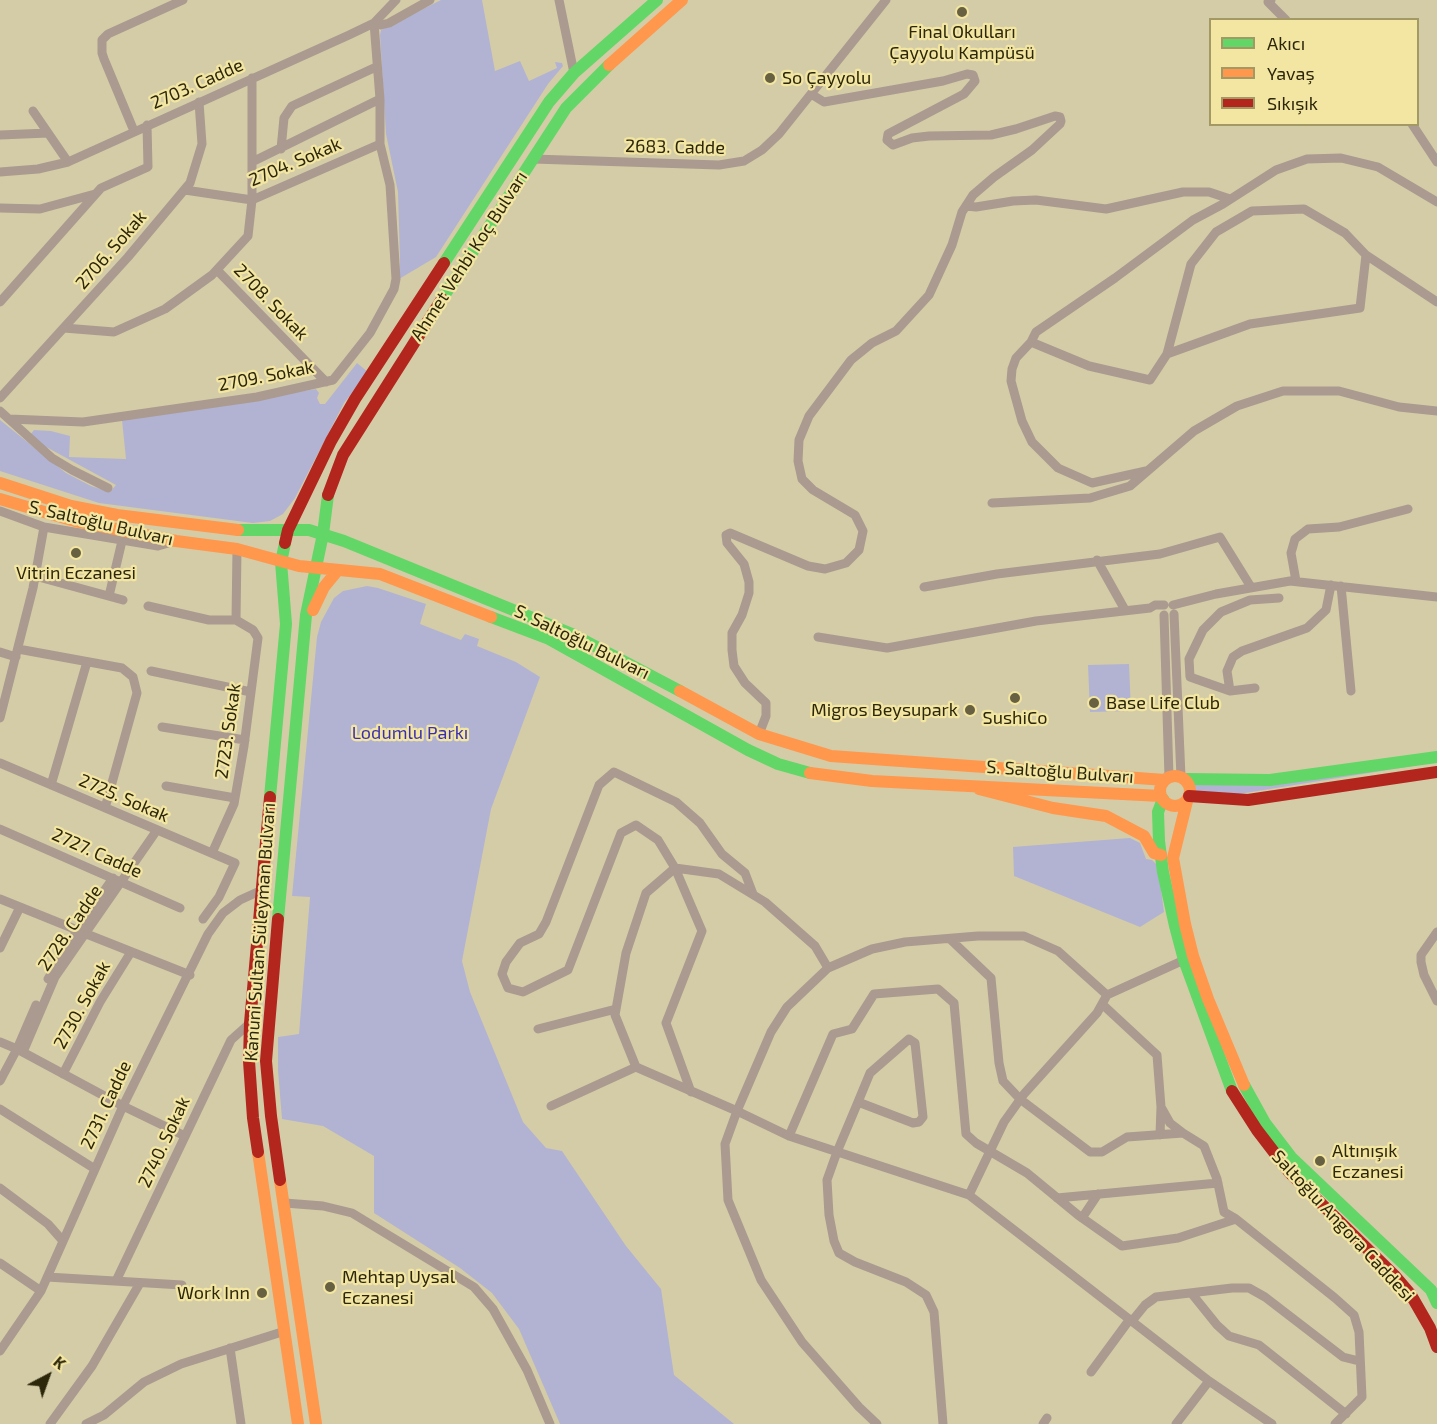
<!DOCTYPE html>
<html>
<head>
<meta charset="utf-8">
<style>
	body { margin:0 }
	#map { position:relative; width:1437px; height:1424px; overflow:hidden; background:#d4cca7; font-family:"Exo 2",sans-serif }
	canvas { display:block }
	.legend { position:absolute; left:1209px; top:18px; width:210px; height:108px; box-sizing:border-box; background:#f3e6a2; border:2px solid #a39965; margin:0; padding:8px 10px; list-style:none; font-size:18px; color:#2c260a }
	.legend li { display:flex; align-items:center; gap:12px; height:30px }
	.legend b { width:30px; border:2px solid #a39965 }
	.north { position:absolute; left:18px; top:1346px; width:60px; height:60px; -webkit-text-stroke:4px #f3e6a2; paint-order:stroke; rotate:41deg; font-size:16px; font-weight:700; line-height:24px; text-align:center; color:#2c260a }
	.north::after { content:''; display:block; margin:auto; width:21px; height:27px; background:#2c260a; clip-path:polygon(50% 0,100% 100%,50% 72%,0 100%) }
</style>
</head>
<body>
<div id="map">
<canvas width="1437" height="1424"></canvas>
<ul class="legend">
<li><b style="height:8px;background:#63d668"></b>Akıcı</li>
<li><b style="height:8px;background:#ff974d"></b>Yavaş</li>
<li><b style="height:8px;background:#b3261e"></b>Sıkışık</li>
</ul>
<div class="north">K</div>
</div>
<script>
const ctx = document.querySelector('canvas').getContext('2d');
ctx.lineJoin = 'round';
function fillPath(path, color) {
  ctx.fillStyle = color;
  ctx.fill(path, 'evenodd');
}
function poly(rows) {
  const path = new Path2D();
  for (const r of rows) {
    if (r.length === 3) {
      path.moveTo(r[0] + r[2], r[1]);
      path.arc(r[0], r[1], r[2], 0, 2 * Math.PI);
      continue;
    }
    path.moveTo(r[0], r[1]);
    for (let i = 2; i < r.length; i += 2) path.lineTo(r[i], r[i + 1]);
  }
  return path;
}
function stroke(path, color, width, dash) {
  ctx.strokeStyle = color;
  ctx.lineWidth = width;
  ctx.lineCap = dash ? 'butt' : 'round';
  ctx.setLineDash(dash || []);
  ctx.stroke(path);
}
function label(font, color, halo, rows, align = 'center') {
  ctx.font = font + ' "Exo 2",sans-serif';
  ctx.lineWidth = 4.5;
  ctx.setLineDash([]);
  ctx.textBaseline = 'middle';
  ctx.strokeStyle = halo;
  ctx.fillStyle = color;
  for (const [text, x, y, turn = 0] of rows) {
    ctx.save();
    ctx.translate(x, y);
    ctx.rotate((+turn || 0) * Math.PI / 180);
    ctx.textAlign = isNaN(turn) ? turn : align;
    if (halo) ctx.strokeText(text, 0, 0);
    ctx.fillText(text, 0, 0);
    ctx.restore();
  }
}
fillPath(poly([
	[441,0,482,0,495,71,520,61,529,81,557,68,555,62,562,63,563,66,548,84,436,257,399,279,400,261,398,192,386,134,380,35,381,30],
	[357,363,368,372,344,403,295,498,283,514,270,521,253,523,99,503,0,471,0,420,66,473,91,486,110,492,116,485,37,442,30,435,34,430,51,431,70,436,69,457,126,459,122,420,316,389,319,393,317,398,320,404,325,404],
	[367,586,378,588,426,604,420,624,461,640,465,634,479,639,477,646,516,662,540,677,491,809,462,961,470,992,523,1122,546,1148,562,1151,626,1246,661,1289,674,1375,734,1424,560,1424,519,1329,492,1293,460,1268,374,1213,374,1156,323,1126,282,1119,278,1070,278,1037,299,1034,310,897,292,896,317,637,321,622,334,598,343,591],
	[1129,664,1131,711,1090,712,1088,665],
	[1437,762,1239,794,1195,791,1194,784],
	[1130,838,1140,843,1146,859,1152,860,1158,866,1164,912,1140,927,1014,876,1013,847]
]), '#b2b3d2');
stroke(poly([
	[559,0,574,73],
	[1271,0,1268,2,1286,20],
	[33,111,68,162],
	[1412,124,1437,162],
	[134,131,104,59,102,53,102,40,108,34,183,0],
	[0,135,48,133],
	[281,149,284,118,292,106,376,67],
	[533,159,719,165,744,161,762,150,779,134,886,0],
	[252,162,380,99],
	[0,172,38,169,68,162,349,35,374,23,396,0],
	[185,190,252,200,380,144],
	[1437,202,1378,167,1341,158,1307,159,1276,170,1223,204,1193,220,1115,278,1036,332,1031,342,1089,366,1150,380,1167,354,1191,264,1216,232,1252,211,1304,209,1345,233,1366,255,1437,302],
	[966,206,976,207,1013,201,1036,200,1106,209,1183,192,1209,192,1230,199],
	[0,208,40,209,95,194],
	[217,270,326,382],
	[0,302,101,188,148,167,147,125],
	[64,328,114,332,165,309,212,275,248,236,252,200,252,78],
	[1031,342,1016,358,1012,369,1011,381,1022,421,1032,442,1058,468,1092,483,1146,471],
	[1167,354,1250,324,1360,308,1366,255],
	[0,398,128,257,190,183,202,144,199,102],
	[0,411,52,458,72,470,108,488],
	[9,419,83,422,257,397,333,380,370,333,394,289,396,279,390,185,380,144,380,99,374,23,381,25,389,23,430,0],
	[992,503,1090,498,1130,486,1194,431,1237,406,1283,391,1339,391,1399,407,1437,411],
	[0,511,44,527,158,546,172,542],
	[1097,560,1125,610],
	[35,576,123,600],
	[1296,581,1291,553,1295,539,1308,529,1339,527,1408,509],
	[1341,586,1351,691],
	[924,587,997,574,1160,554,1220,537,1251,587],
	[109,596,122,541],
	[1173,605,1216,594,1290,581,1437,597],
	[148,606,209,620,236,620],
	[1174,614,1181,777],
	[1164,615,1169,777],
	[236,620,237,549],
	[818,637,887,648,1036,621,1150,608,1155,605,1164,605],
	[18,649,122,668,133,677,137,693,105,808],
	[0,652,16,657],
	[151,671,251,692],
	[1255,688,1230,691,1227,671,1233,657,1242,651,1307,628,1326,610,1331,585],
	[1230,691,1190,677,1189,659,1203,630,1221,612,1250,600,1279,598],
	[0,718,33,588,44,527],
	[162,727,245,740],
	[759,734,766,716,766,703,745,683,734,666,732,650,732,633,742,615,749,593,749,582,744,564,727,543,726,535,730,533,808,566,825,569,846,563,859,550,863,531,855,515,813,490,802,479,798,461,799,440,809,416,851,360,872,343,896,331,929,295,952,245,962,212,973,195,994,177,1032,150,1060,124,1061,121,1060,117,1055,116,1016,129,991,135,929,136,912,138,893,145,887,140,888,134,964,94,975,81,973,75,967,74,943,81,824,102,811,94],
	[0,763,235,863,219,897,203,919],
	[51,785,87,662],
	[166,786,235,798],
	[0,829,180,908],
	[212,853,234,804,244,746,258,638,253,630,236,620],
	[0,899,77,930],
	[1437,932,1421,955,1421,962,1424,975,1437,1001],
	[84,933,190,975],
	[950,939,991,978,999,1063,1003,1081,1020,1099,1090,1152,1102,1152,1127,1137,1183,1133,1204,1146,1217,1179,1224,1212,1236,1219,1335,1298,1354,1315,1359,1332,1362,1397,1335,1424],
	[0,948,20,907],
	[1184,960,1107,995,1058,951,1024,936,978,936,905,942,872,949,828,968,787,1007,771,1032,737,1111,789,1136,969,1195,1209,1381,1272,1424],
	[828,968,815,946,765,902,719,874,675,868,646,893,626,953,615,1015,636,1067,737,1111,725,1144,728,1200,761,1280,802,1342,859,1407,877,1424],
	[48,979,77,930,113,878],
	[1102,1004,1157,1055,1161,1107,1170,1123,1183,1133],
	[538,1029,616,1009],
	[0,1042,17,1049,123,1106,185,1136],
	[23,1052,55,977,157,830],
	[63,1074,100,1002,131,952],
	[0,1081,17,1049,36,1005],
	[691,1092,666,1023,702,931,675,868,658,840,636,825,621,833,568,970,523,992,508,988,502,974,506,962,520,943,539,934,546,922,599,785,614,772,676,802,700,823,722,854,745,873,753,894],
	[858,1102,913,1123,919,1122,923,1117,915,1043,909,1039,870,1073,858,1102,837,1152,827,1180,829,1215,834,1241,839,1253,855,1262,906,1282,926,1295,934,1312,943,1424],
	[551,1106,636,1067],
	[0,1109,95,1169],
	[1160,1135,1161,1107],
	[789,1136,833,1034,852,1029,874,994,938,989,954,1003,966,1134,976,1143,1027,1173,1078,1215,1122,1246,1178,1238,1236,1219],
	[0,1188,48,1224,63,1241],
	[969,1195,1004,1122,1024,1094,1097,1013,1107,995],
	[1057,1198,1218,1183],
	[285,1203,323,1206,352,1213,474,1287,493,1309,527,1370,550,1424],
	[1082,1218,1098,1194],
	[0,1263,41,1291],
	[47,1277,182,1285],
	[116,1281,231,1040,250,1023],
	[1192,1294,1217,1325,1229,1336,1259,1345,1346,1414],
	[1132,1321,1145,1305,1156,1297,1232,1288,1249,1288,1265,1297,1343,1357,1359,1361],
	[230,1348,241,1424],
	[0,1351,41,1291,123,1106,208,934,223,913,240,900,262,890],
	[1091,1372,1130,1319],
	[50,1424,92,1366,140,1283],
	[86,1424,104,1415,144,1382,181,1364,285,1331],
	[1043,1424,1047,1418],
	[1176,1424,1209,1381]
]), '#ab9a8f', 9);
stroke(poly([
	[444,263,549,102,574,73,657,0],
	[442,299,566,108,609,65],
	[238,530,309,530,344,541,572,634,680,691],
	[491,617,549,639,748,750,778,764,810,773],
	[1185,779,1270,780,1437,757],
	[270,797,286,624,281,562,285,543],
	[1163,799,1158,812,1159,841,1163,872,1175,926,1184,960,1232,1091],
	[278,919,306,615,323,534,328,495],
	[1244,1085,1265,1123,1291,1157,1431,1290,1437,1303]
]), '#63d668', 12);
stroke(poly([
	[609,65,682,0],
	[0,483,71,506,117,515,238,530],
	[0,499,75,521,176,541,237,549,299,566,380,574,491,617],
	[313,610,324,587,338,570],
	[680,691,759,734,831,756,1165,780],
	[810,773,872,781,1161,796],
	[1175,791,15],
	[979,789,1053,808,1106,816,1144,836,1154,853,1161,855],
	[1187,801,1173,858,1185,924,1193,956,1208,999,1244,1085],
	[258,1152,298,1424],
	[280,1180,316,1424]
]), '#ff974d', 12);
stroke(poly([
	[328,495,343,455,442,299],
	[285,543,288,530,331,441,355,399,444,263],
	[1189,796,1248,800,1437,772],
	[278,919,266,1061,271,1116,280,1180],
	[1232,1091,1257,1130,1290,1173,1394,1275,1411,1295,1430,1328,1437,1347],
	[258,1152,253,1118,249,1061,250,1023,270,797]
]), '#b3261e', 12);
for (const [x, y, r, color] of [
	[962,12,6,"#676041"],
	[770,78,6,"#676041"],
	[76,553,6,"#676041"],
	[1015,698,6,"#676041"],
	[1094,703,6,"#676041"],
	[970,710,6,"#676041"],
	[1320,1161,6,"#676041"],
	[330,1287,6,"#676041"],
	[262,1293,6,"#676041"]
]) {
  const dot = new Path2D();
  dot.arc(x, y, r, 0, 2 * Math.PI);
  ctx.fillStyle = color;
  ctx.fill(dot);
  stroke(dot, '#f3e6a2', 2);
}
label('18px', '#2c260a', '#f3e6a2', [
	["Final Okulları",962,32,"center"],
	["Çayyolu Kampüsü",962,53,"center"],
	["So Çayyolu",782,78],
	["Vitrin Eczanesi",76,573,"center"],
	["Base Life Club",1106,703],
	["Migros Beysupark",958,710,"right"],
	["SushiCo",1015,718,"center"],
	["Altınışık",1332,1151],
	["Eczanesi",1332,1172],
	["Mehtap Uysal",342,1277],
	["Eczanesi",342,1298],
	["Work Inn",250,1293,"right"]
], 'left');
label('18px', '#2c260a', '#f3e6a2', [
	["2703. Cadde",197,84,-24],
	["2683. Cadde",675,147,1],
	["2704. Sokak",295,162,-23],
	["2706. Sokak",111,250,-49],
	["Ahmet Vehbi Koç Bulvarı",469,256,-57],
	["2708. Sokak",271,302,46],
	["2709. Sokak",266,376,-11],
	["S. Saltoğlu Bulvarı",101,523,13],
	["S. Saltoğlu Bulvarı",582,642,26],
	["2723. Sokak",228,731,-82],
	["S. Saltoğlu Bulvarı",1060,772,4],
	["2725. Sokak",124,798,23],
	["2727. Cadde",97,853,24],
	["2728. Cadde",70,928,-56],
	["Kanuni Sultan Süleyman Bulvarı",260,932,-86],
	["2730. Sokak",82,1005,-61],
	["2731. Cadde",106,1105,-65],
	["2740. Sokak",164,1142,-65],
	["Saltoğlu Angora Caddesi",1343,1226,47]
]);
label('18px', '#3b2fb0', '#f3e6a2', [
	["Lodumlu Parkı",410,733]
]);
</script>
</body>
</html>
